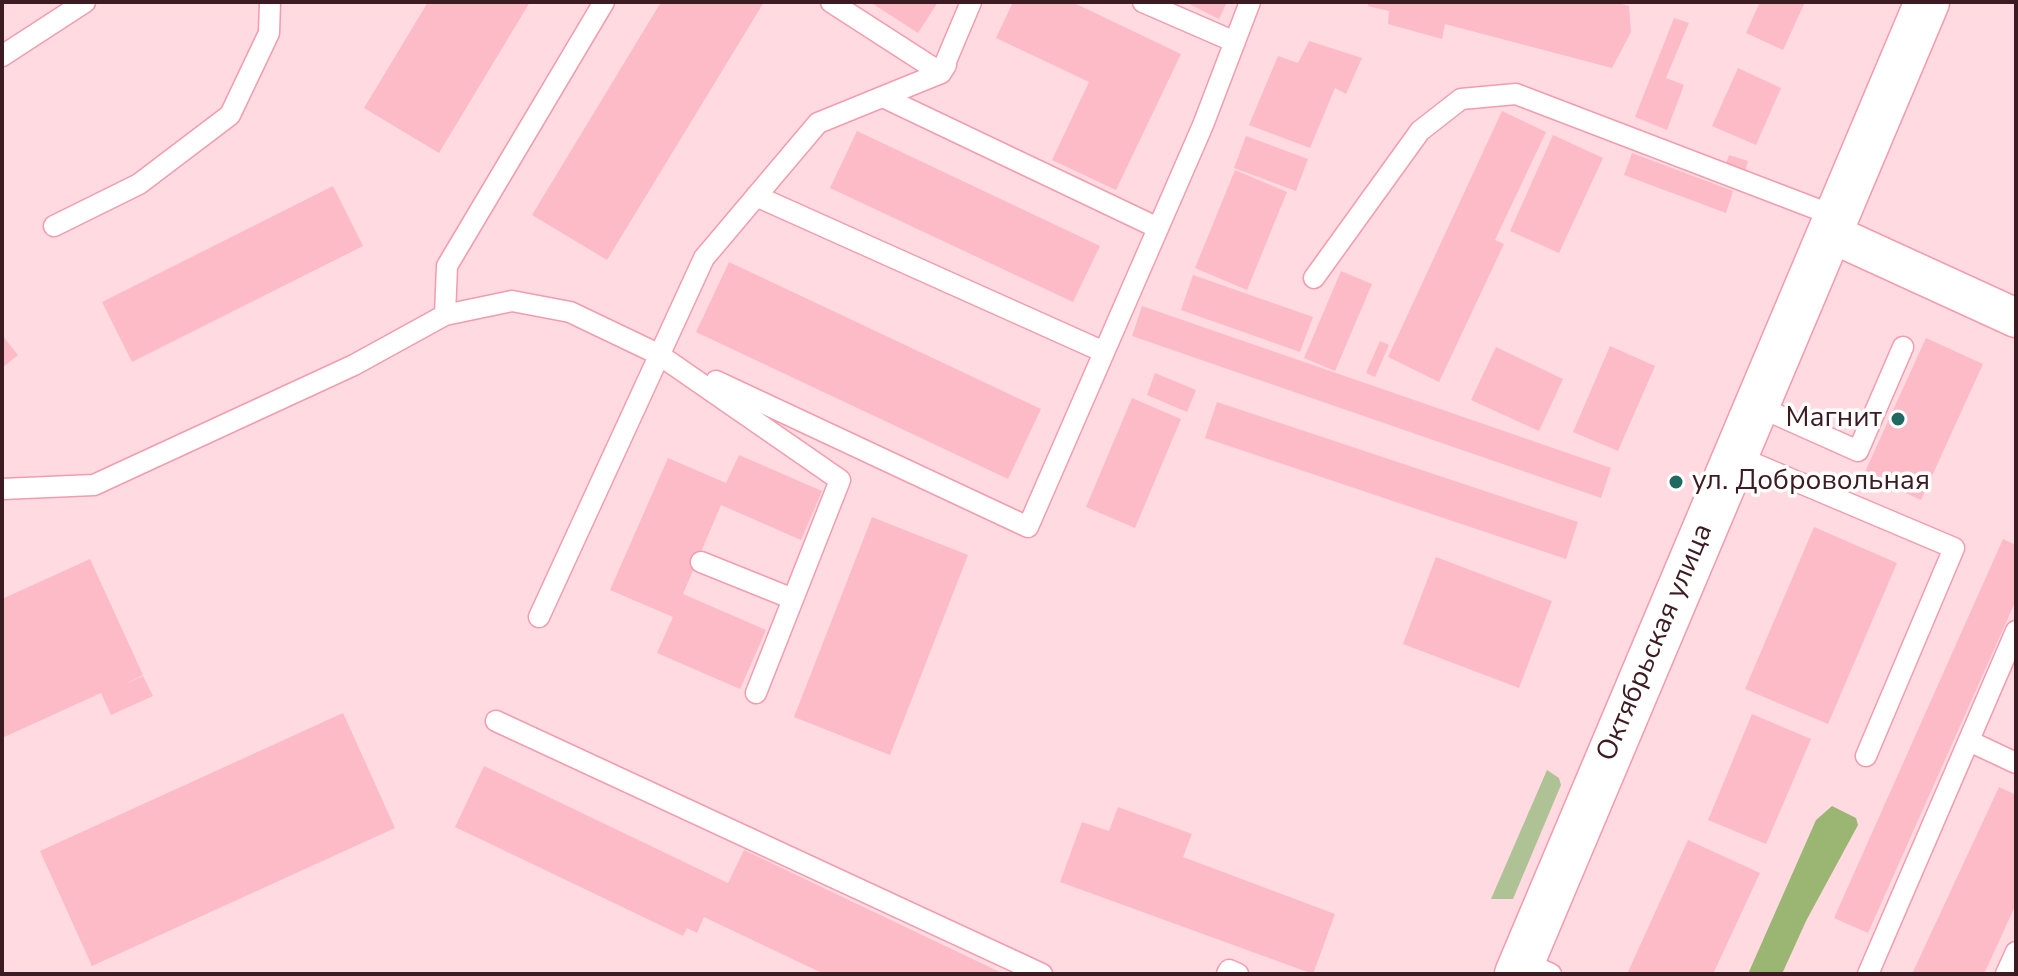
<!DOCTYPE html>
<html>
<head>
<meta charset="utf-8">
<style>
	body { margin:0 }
	#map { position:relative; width:2018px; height:976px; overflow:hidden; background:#ffdae0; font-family:"Nunito Sans",sans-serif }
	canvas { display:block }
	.frame { position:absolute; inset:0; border:4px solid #3c1b23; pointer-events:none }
</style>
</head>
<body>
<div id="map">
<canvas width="2018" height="976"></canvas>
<div class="frame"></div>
</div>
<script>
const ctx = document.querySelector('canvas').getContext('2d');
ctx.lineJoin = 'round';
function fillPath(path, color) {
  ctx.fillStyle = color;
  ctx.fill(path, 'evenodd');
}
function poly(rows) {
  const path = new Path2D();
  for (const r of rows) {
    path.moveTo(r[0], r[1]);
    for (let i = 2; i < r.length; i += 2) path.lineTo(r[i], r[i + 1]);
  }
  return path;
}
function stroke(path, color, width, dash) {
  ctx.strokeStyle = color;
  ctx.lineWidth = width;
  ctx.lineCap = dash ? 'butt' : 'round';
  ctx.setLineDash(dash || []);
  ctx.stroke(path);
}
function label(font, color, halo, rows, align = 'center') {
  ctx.font = font + ' "Nunito Sans",sans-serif';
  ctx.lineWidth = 7;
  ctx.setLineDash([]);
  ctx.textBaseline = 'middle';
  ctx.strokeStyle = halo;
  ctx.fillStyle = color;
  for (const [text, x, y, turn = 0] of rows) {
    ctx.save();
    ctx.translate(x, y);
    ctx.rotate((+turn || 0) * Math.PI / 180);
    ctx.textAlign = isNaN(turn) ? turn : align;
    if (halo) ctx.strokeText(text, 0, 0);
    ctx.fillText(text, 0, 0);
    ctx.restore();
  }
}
fillPath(poly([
	[1547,770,1559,778,1561,785,1513,899,1491,899]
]), '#afc295');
fillPath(poly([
	[1832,806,1856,818,1858,825,1806,921,1782,974,1748,974,1816,820]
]), '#9bb573');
fillPath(poly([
	[428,2,530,2,439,153,364,108],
	[661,2,764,2,607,260,532,215],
	[870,2,938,2,918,33],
	[1013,2,1072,2,1181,54,1116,190,1052,160,1089,82,996,38],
	[1185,2,1227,2,1219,19],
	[1368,2,1614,2,1629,6,1631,32,1612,68,1445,24,1442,39,1388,24,1389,11,1368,6],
	[1760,2,1805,2,1783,50,1746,33],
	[1674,18,1689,23,1666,78,1684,85,1667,130,1635,117],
	[1309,41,1362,58,1346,94,1335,88,1310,148,1249,125,1278,56,1298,63],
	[1738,68,1781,88,1756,145,1712,126],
	[1502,111,1546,132,1495,240,1504,244,1439,382,1388,357],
	[857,131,1100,246,1073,302,830,188],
	[1553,135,1603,158,1559,253,1510,231],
	[1246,136,1308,159,1296,191,1234,168],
	[1632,153,1733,191,1726,213,1624,175],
	[1729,155,1748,161,1745,172,1725,166],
	[1235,170,1287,192,1247,290,1195,268],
	[333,186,363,246,132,362,102,302],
	[729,262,1041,409,1008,479,696,332],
	[1341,271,1372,284,1335,371,1304,358],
	[1193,275,1313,317,1300,352,1181,310],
	[1142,306,1611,468,1601,498,1132,336],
	[2,335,18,355,2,368],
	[1926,338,1983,364,1921,500,1864,474],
	[1380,341,1389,345,1375,377,1366,373],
	[1610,346,1655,366,1618,451,1573,432],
	[1496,347,1563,379,1539,431,1471,400],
	[1155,373,1196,390,1187,412,1147,395],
	[1132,398,1181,419,1135,528,1086,507],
	[1217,402,1578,522,1566,559,1205,438],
	[739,455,822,491,801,540,721,505,683,594,766,630,740,689,657,653,673,617,610,590,668,458,726,483],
	[872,517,968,555,890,755,794,717],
	[1814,527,1897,563,1828,724,1745,689],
	[2003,539,2016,545,2016,600,1868,933,1834,918],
	[1436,557,1552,601,1519,688,1403,644],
	[90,559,143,675,123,685,143,676,153,696,111,715,101,693,2,738,2,599],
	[343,713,395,828,92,966,40,851],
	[1752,714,1811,739,1766,844,1708,820],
	[484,766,728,883,744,850,1004,974,824,974,704,917,697,933,687,928,683,936,455,827],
	[1999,787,2016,795,2016,904,1984,974,1912,974],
	[1118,807,1192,834,1183,857,1335,914,1313,974,1060,882,1082,822,1109,831],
	[1688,840,1760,873,1713,974,1627,974]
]), '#fcbbc7');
const service = poly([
	[831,2,941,73,946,65],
	[1143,2,1235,42],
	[2,56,85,2],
	[883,97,1158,228],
	[756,196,1104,352],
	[54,226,139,184,230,115,269,33,270,2],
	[1314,278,1420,131,1461,99,1516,94,1835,216],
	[445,315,447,266,604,2],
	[716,381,1028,527,1203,125,1250,2],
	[1755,405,1858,451,1903,347],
	[1734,455,1954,548,1866,756],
	[2,489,94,485,354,365,445,315,512,301,570,312,658,354,840,480,756,693],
	[701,562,793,599],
	[539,617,704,258,818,123,941,73,971,2],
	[496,721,1042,974],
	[1969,741,2016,763],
	[1523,961,1551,974],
	[1227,974,1229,970,1238,974],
	[1868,974,2016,631],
	[2006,974,2016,952]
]);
const minor = poly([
	[1828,232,2016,318]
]);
const secondary = poly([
	[1517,974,1927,2]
]);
stroke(service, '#f29cae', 23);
stroke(minor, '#f29cae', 41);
stroke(secondary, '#f29cae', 47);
stroke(service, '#fff', 20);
stroke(minor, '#fff', 38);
stroke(secondary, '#fff', 44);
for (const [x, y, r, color] of [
	[1898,419,8,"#1f6962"],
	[1676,482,8,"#1f6962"]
]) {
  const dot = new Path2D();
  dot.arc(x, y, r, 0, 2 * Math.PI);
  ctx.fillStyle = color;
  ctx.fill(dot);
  stroke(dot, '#fff', 3);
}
label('28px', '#3c1b23', '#fff', [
	["Магнит",1882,419],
	["ул. Добровольная",1692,482,"left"]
], 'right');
label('28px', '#3c1b23', '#fff', [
	["Октябрьская улица",1656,643,-67]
]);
</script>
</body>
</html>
